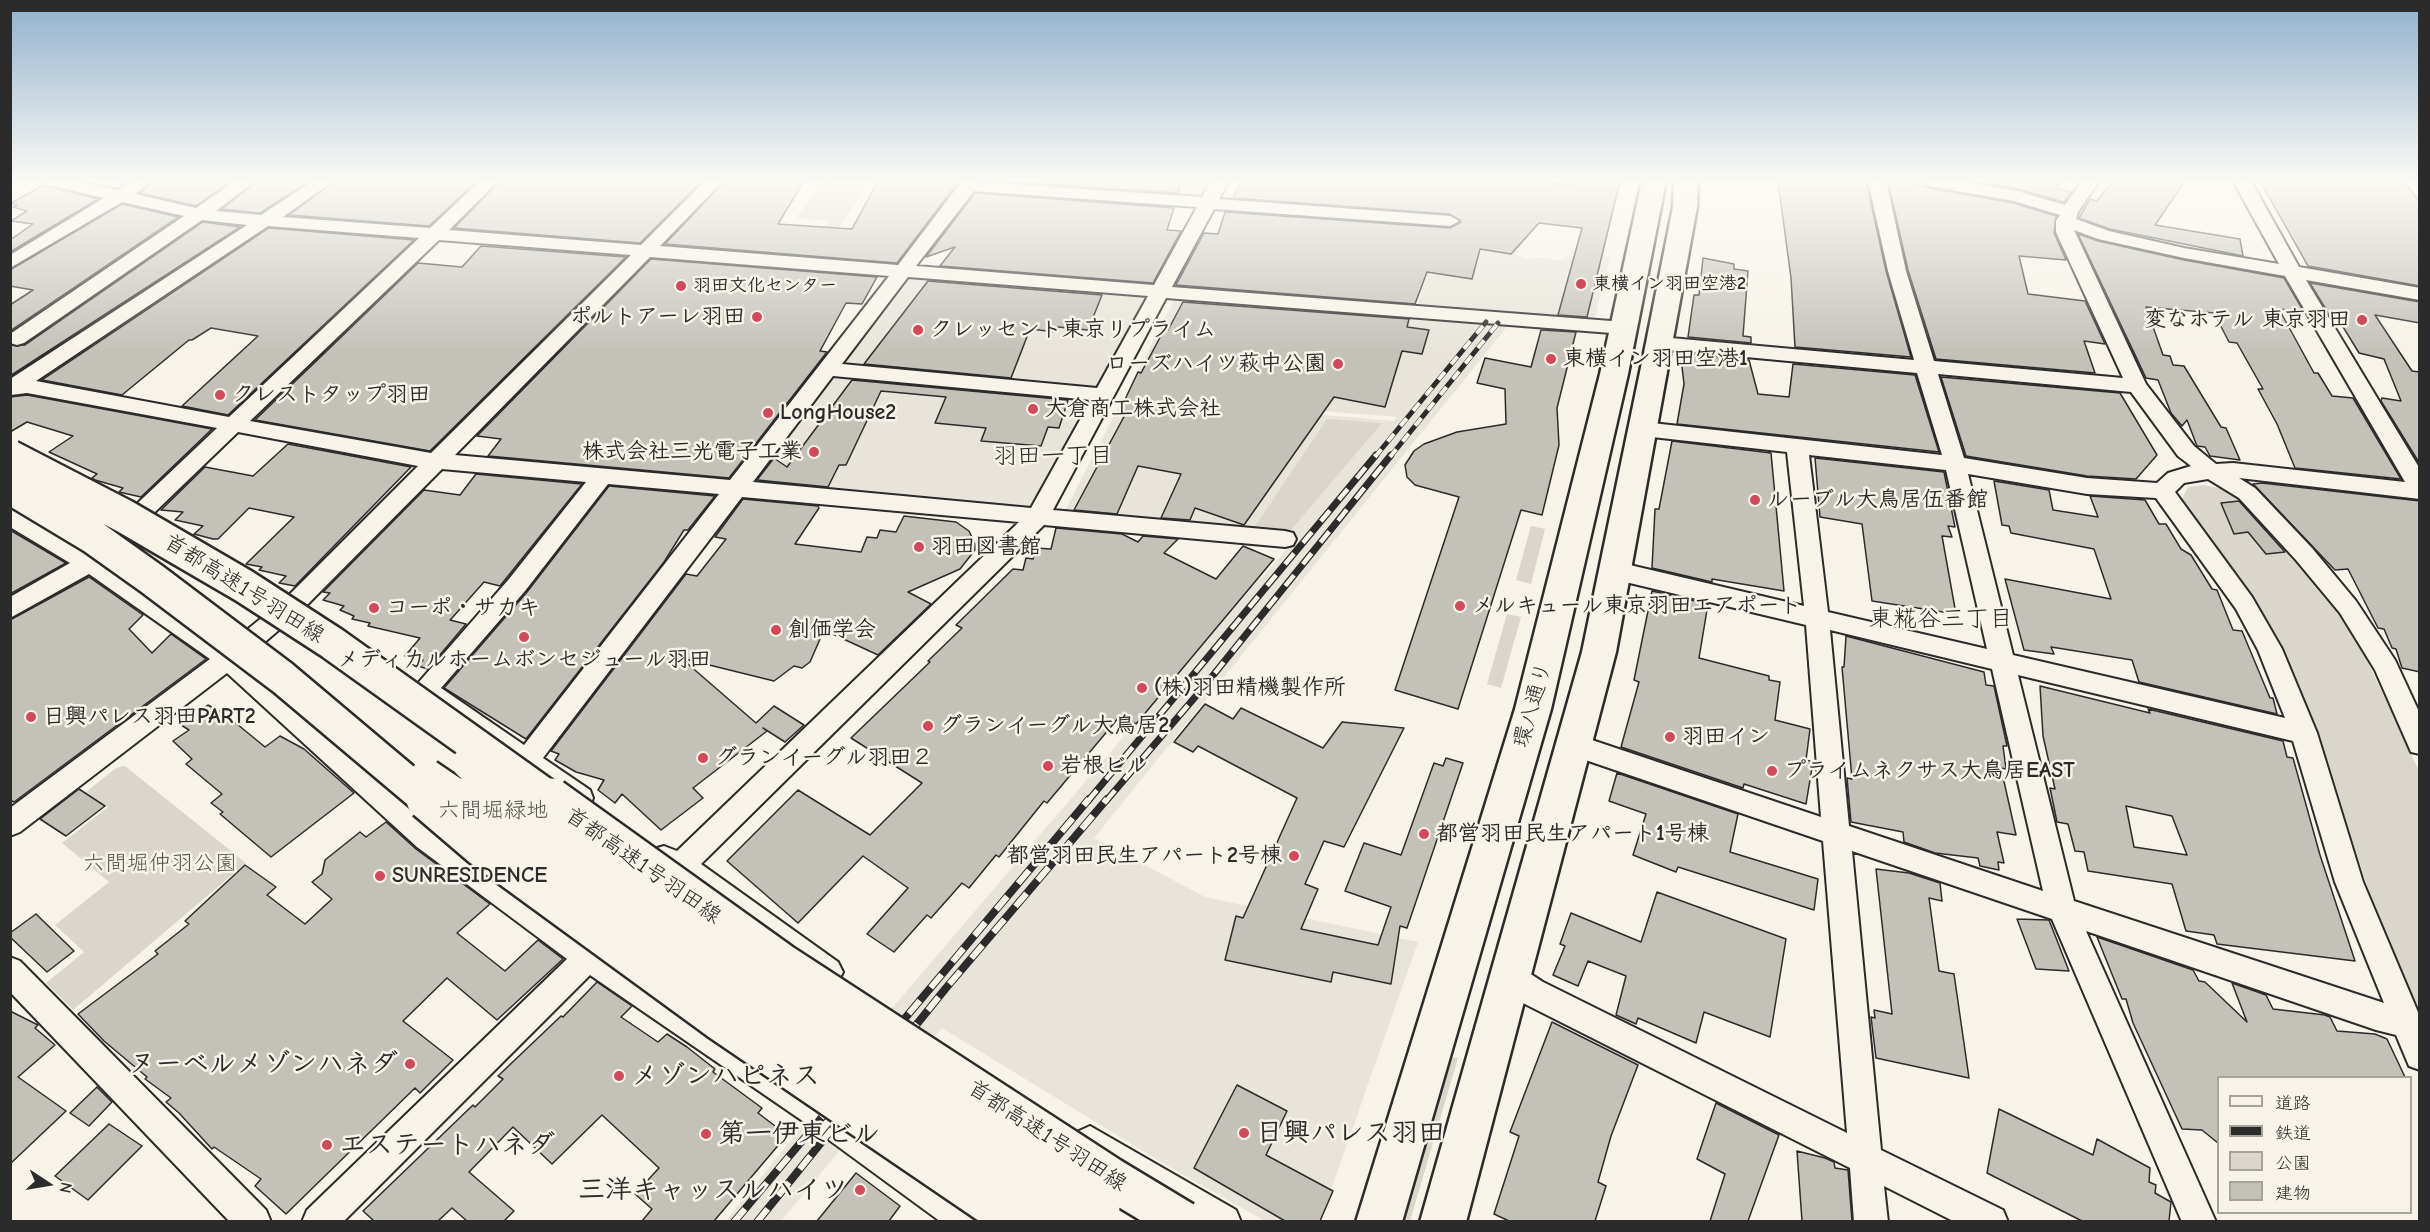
<!DOCTYPE html>
<html>
<head>
<meta charset="utf-8">
<style>
	body { margin:0 }
	#map { position:relative; width:2430px; height:1232px; overflow:hidden; background:#f7f3e8; font-family:"Comic Neue","Klee One",sans-serif }
	canvas { display:block }
	.frame { position:absolute; inset:0; border:12px solid #2b2b2b; pointer-events:none }
	.legend { position:absolute; left:2217px; top:1076px; width:195px; height:138px; box-sizing:border-box; background:#f7f3e8; border:2px solid #a5a39c; margin:0; padding:8px 10px; list-style:none; font-size:18px; color:#2b2b2b }
	.legend li { display:flex; align-items:center; gap:12px; height:30px }
	.legend b { width:30px; border:2px solid #a5a39c }
	.north { position:absolute; left:18px; top:1154px; width:60px; height:60px; -webkit-text-stroke:4px #f7f3e8; paint-order:stroke; rotate:102deg; font-size:16px; font-weight:700; line-height:24px; text-align:center; color:#2b2b2b }
	.north::after { content:''; display:block; margin:auto; width:21px; height:27px; background:#2b2b2b; clip-path:polygon(50% 0,100% 100%,50% 72%,0 100%) }
</style>
</head>
<body>
<div id="map">
<canvas width="2430" height="1232"></canvas>
<div class="frame"></div>
<ul class="legend">
<li><b style="height:8px;background:#f7f3e8"></b>道路</li>
<li><b style="height:8px;background:#2b2b2b"></b>鉄道</li>
<li><b style="height:16px;background:#dad6cc"></b>公園</li>
<li><b style="height:16px;background:#c4c1b9"></b>建物</li>
</ul>
<div class="north">N</div>
</div>
<script>
const ctx = document.querySelector('canvas').getContext('2d');
ctx.lineJoin = 'round';
function fillPath(path, color) {
  ctx.fillStyle = color;
  ctx.fill(path, 'evenodd');
}
function poly(rows) {
  const path = new Path2D();
  for (const r of rows) {
    path.moveTo(r[0], r[1]);
    for (let i = 2; i < r.length; i += 2) path.lineTo(r[i], r[i + 1]);
  }
  return path;
}
function stroke(path, color, width, dash) {
  ctx.strokeStyle = color;
  ctx.lineWidth = width;
  ctx.lineCap = dash ? 'butt' : 'round';
  ctx.setLineDash(dash || []);
  ctx.stroke(path);
}
function label(font, color, halo, rows, align = 'center') {
  ctx.font = font + ' "Comic Neue","Klee One",sans-serif';
  ctx.lineWidth = 5;
  ctx.setLineDash([]);
  ctx.textBaseline = 'middle';
  ctx.strokeStyle = halo;
  ctx.fillStyle = color;
  for (const [text, x, y, turn = 0] of rows) {
    ctx.save();
    ctx.translate(x, y);
    ctx.rotate((+turn || 0) * Math.PI / 180);
    ctx.textAlign = isNaN(turn) ? turn : align;
    if (halo) ctx.strokeText(text, 0, 0);
    ctx.fillText(text, 0, 0);
    ctx.restore();
  }
}
fillPath(poly([
	[975,181,1213,181,1201,201,973,184],
	[1445,219,1537,227,1515,254,1527,259,1537,257,1561,261,1571,250,1610,257,1594,321,1417,306],
	[913,276,1142,293,1148,299,1097,391,846,367,840,363,905,279],
	[1175,298,1510,323,1094,838,1205,897,1418,942,1320,1221,1265,1221,1164,1164,942,1028,781,1221,725,1222,792,1139,888,1013,1259,578,1261,579,1298,536,1063,515,1123,398,1393,421,1397,417,1126,395],
	[827,372,1092,397,1031,512,746,487]
]), '#e8e4da');
fillPath(poly([
	[821,182,866,186,822,254,810,253,829,221,796,218],
	[1327,419,1382,423,1290,531,1254,528],
	[2204,485,2224,489,2244,502,2350,624,2420,773,2419,1027,2395,971,2320,742,2280,645,2182,499,2188,487],
	[1531,526,1545,529,1531,584,1516,580],
	[1507,614,1521,617,1501,688,1487,684],
	[125,766,246,863,73,1010,46,983,84,952,55,925,109,882,62,843,108,807,86,792,116,768],
	[1452,1057,1458,1058,1410,1221,1403,1221]
]), '#dad6cc');
const building = poly([
	[154,181,231,181,196,206,140,193,154,181],
	[257,181,309,181,260,213,222,209,257,181],
	[335,181,477,181,429,226,289,215,335,181],
	[500,181,702,181,640,243,454,228,500,181],
	[725,181,804,181,778,224,852,229,878,181,959,181,897,263,665,244,725,181],
	[997,181,1181,181,1178,193,997,181],
	[1241,181,1532,181,1569,185,1567,181,1620,181,1587,317,1558,315,1582,228,1539,223,1511,254,1480,249,1472,279,1427,272,1415,304,1176,285,1204,233,1218,234,1225,212,1450,228,1461,222,1450,214,1233,198,1241,181],
	[1778,181,1866,181,1886,271,1911,357,1795,347,1791,278,1778,181],
	[1888,181,1905,181,1929,188,2013,203,2056,216,2054,233,2066,260,2019,256,2028,294,2085,301,2105,344,2084,341,2095,373,1936,359,1908,270,1888,181],
	[1974,181,2062,181,2057,188,2071,192,2064,202,2018,189,1974,181],
	[2113,181,2185,181,2155,225,2240,239,2243,256,2110,229,2079,218,2090,199,2097,201,2113,181],
	[2260,181,2404,181,2420,202,2420,286,2308,266,2260,181],
	[44,185,98,199,10,252,10,240,33,224,11,221,27,211,13,207,17,205,11,203,44,185],
	[975,193,1174,208,1167,230,1181,231,1153,283,940,266,955,247,926,257,975,193],
	[122,204,178,217,10,331,10,305,33,290,10,286,10,270,122,204],
	[203,222,240,227,10,376,10,345,25,345,203,222],
	[269,228,414,240,228,415,182,406,258,336,211,328,192,340,189,340,122,395,42,380,269,228],
	[2078,234,2098,241,2184,260,2284,278,2304,312,2279,309,2314,373,2318,373,2332,396,2353,398,2401,479,2295,468,2277,424,2258,389,2263,389,2237,343,2229,342,2214,313,2146,307,2163,355,2170,356,2173,365,2184,366,2221,427,2226,428,2240,460,2210,456,2205,447,2197,446,2187,420,2182,426,2171,413,2158,380,2146,378,2078,234],
	[481,246,626,257,430,451,255,420,418,263,462,267,481,246],
	[1703,258,1734,264,1734,269,1748,271,1743,336,1751,337,1751,343,1688,337,1694,295,1699,295,1703,258],
	[651,259,877,277,862,304,846,303,820,351,827,352,729,478,488,456,501,439,477,436,651,259],
	[928,281,1102,295,1088,330,1058,327,1056,332,1030,329,1011,378,864,364,928,281],
	[2310,283,2420,302,2420,323,2375,315,2412,371,2420,372,2420,464,2381,401,2382,398,2401,401,2384,359,2359,353,2337,317,2330,316,2310,283],
	[1183,302,1409,319,1407,327,1429,330,1422,354,1402,351,1385,407,1334,397,1244,525,1195,508,1190,520,1161,518,1181,474,1138,466,1117,514,1074,510,1127,411,1120,410,1138,372,1141,373,1164,330,1168,330,1183,302],
	[1541,330,1576,332,1557,408,1559,445,1542,515,1521,510,1458,709,1395,690,1459,497,1415,485,1407,477,1405,465,1414,451,1424,444,1457,432,1506,424,1505,389,1477,383,1485,358,1531,367,1541,330],
	[1683,353,1749,360,1758,394,1789,397,1793,364,1915,375,1939,452,1677,424,1684,384,1681,358,1683,353],
	[1941,377,2120,393,2157,455,2136,479,2087,476,1966,456,1941,377],
	[852,380,1068,400,1059,428,1048,427,1041,446,981,441,986,428,935,423,946,397,881,391,846,465,839,465,828,487,757,480,774,458,787,467,852,380],
	[27,395,212,429,141,497,119,492,123,488,95,480,92,478,97,474,49,452,73,436,27,422,10,432,10,397,27,395],
	[1672,441,1771,453,1784,591,1712,579,1712,582,1652,568,1655,509,1659,509,1672,441],
	[288,444,411,467,295,586,279,583,286,576,259,570,262,567,246,564,294,517,249,508,218,539,213,539,194,534,203,526,175,520,183,512,161,510,205,467,253,476,288,444],
	[1815,458,1944,472,1955,527,1948,526,1952,537,1942,536,1956,614,1872,601,1862,524,1820,517,1815,458],
	[476,474,582,484,500,586,484,582,452,618,450,620,466,624,428,669,418,666,423,660,405,656,420,638,368,626,370,623,352,619,354,616,340,610,344,606,323,600,330,593,323,592,424,490,460,495,476,474],
	[1994,481,2049,490,2053,510,2098,517,2090,496,2145,500,2159,524,2166,524,2181,549,2191,555,2212,589,2217,590,2233,630,2242,631,2270,698,2273,698,2277,714,2139,682,2132,660,2051,647,2054,654,2024,650,2005,579,2111,599,2094,549,2011,533,2009,526,2002,525,1994,481],
	[2262,483,2420,501,2420,672,2402,668,2396,649,2392,648,2384,629,2378,628,2348,569,2335,570,2253,484,2262,483],
	[609,486,715,496,688,530,684,530,664,562,526,739,444,688,527,592,609,486],
	[743,499,818,506,819,508,795,544,861,552,867,537,877,538,880,530,896,532,904,516,956,522,969,531,975,544,975,550,960,569,908,592,931,604,878,655,824,630,810,662,802,668,794,666,774,681,681,658,756,723,774,706,804,725,785,742,763,728,767,731,693,788,703,798,661,830,622,794,615,803,598,790,604,780,576,772,555,760,559,754,551,751,686,574,697,576,726,539,715,537,743,499],
	[2239,501,2285,552,2266,554,2248,532,2234,534,2221,503,2239,501],
	[1056,528,1122,534,1138,542,1143,536,1178,539,1164,553,1216,579,1243,546,1274,559,1136,724,1120,716,1047,803,1044,801,999,857,996,855,969,888,962,883,931,918,927,915,894,952,867,934,908,888,863,856,798,923,727,861,798,790,870,835,922,783,851,738,930,662,928,661,962,628,956,625,1013,569,1023,570,1026,558,1033,559,1036,548,1051,549,1056,528],
	[10,530,66,563,10,594,10,530],
	[89,577,143,615,129,629,152,653,171,634,206,659,14,802,10,800,10,620,89,577],
	[1652,591,1708,604,1699,658,1769,676,1769,680,1780,682,1775,720,1810,729,1806,760,1813,762,1806,804,1744,784,1743,788,1621,747,1639,682,1634,680,1652,591],
	[1846,636,1984,672,1986,685,1994,686,2007,746,2003,746,2006,769,2001,768,2016,835,1997,832,2004,863,1998,862,1999,870,1980,866,1978,858,1935,853,1904,842,1903,832,1851,822,1847,778,1852,779,1842,667,1844,667,1846,636],
	[2040,686,2150,713,2148,709,2283,741,2287,757,2293,758,2320,855,2355,961,2217,944,2214,935,2186,931,2172,884,2088,871,2084,852,2075,851,2068,824,2057,822,2050,788,2055,789,2043,736,2040,686],
	[2126,806,2172,816,2187,855,2134,847,2126,806],
	[1205,704,1233,719,1241,708,1323,748,1342,722,1404,728,1344,847,1324,841,1305,884,1318,889,1301,929,1378,945,1391,907,1345,891,1364,843,1401,855,1434,763,1443,766,1446,758,1463,763,1407,928,1400,926,1391,984,1333,972,1331,982,1225,960,1236,916,1243,918,1297,798,1198,746,1193,752,1174,742,1205,704],
	[208,705,226,715,265,747,280,736,304,749,354,793,271,857,220,814,223,812,211,803,222,794,186,764,192,759,173,741,189,730,181,725,208,705],
	[1617,773,1738,814,1730,852,1818,879,1814,910,1678,867,1676,872,1633,855,1646,814,1609,801,1617,773],
	[79,789,105,806,66,836,40,819,79,789],
	[386,822,416,849,490,904,457,933,505,971,538,940,563,959,497,1020,447,978,403,1021,453,1060,420,1093,415,1088,286,1214,255,1186,261,1179,214,1147,212,1149,179,1113,166,1102,171,1098,145,1079,147,1077,104,1041,78,1014,158,954,155,951,189,924,185,921,245,865,276,887,267,895,305,924,332,899,312,882,322,874,325,860,360,832,366,837,386,822],
	[1876,869,1909,873,1940,883,1942,901,1929,898,1939,971,1954,974,1969,1078,1876,1058,1871,1017,1875,1018,1874,1010,1892,1014,1876,869],
	[1657,892,1786,939,1770,1037,1704,1012,1696,1043,1638,1018,1636,1024,1616,1015,1626,976,1588,961,1578,986,1553,975,1565,946,1560,944,1571,913,1641,942,1657,892],
	[36,914,74,951,47,972,10,937,10,933,36,914],
	[2017,919,2049,920,2069,971,2036,969,2017,919],
	[2097,937,2193,970,2199,981,2205,982,2247,1022,2232,983,2266,995,2273,1009,2325,1015,2330,1017,2337,1031,2375,1034,2387,1039,2405,1077,2218,1077,2218,1143,2202,1130,2182,1129,2133,1023,2126,999,2122,999,2097,937],
	[597,982,632,1006,621,1017,658,1042,667,1034,687,1047,715,1069,713,1072,762,1108,758,1113,787,1135,714,1221,642,1221,652,1209,635,1194,659,1168,602,1115,552,1164,513,1127,469,1172,514,1211,504,1221,467,1221,452,1208,438,1221,374,1221,363,1211,473,1105,475,1107,503,1079,498,1076,561,1016,563,1017,597,982],
	[10,1011,38,1025,35,1028,55,1045,18,1077,66,1111,10,1164,10,1011],
	[1552,1022,1638,1065,1611,1136,1598,1182,1606,1186,1595,1221,1509,1221,1494,1214,1519,1136,1510,1132,1552,1022],
	[1237,1085,1287,1111,1266,1155,1333,1191,1320,1221,1285,1221,1194,1168,1237,1085],
	[97,1087,112,1102,89,1126,70,1113,97,1087],
	[1716,1103,1779,1135,1748,1221,1710,1221,1725,1174,1697,1159,1716,1103],
	[1999,1109,2093,1155,2097,1139,2150,1168,2149,1182,2156,1185,2155,1193,2171,1202,2169,1221,2082,1221,1987,1173,1999,1109],
	[109,1124,142,1146,88,1200,55,1176,109,1124],
	[1797,1151,1825,1158,1834,1162,1835,1168,1848,1170,1852,1221,1802,1221,1797,1151],
	[856,1173,900,1206,889,1221,817,1221,856,1173]
]);
fillPath(building, '#c4c1b9');
stroke(building, '#2b2b2b', 1.5);
const minor = poly([
	[45,181,76,181,117,190,132,181,152,181,135,194,196,208,235,181,255,181,216,211,261,215,313,181,333,181,283,217,430,228,480,181,498,181,449,230,641,245,705,181,723,181,660,246,898,265,962,181,1202,197,1211,181,1229,181,1219,199,1450,216,1459,221,1450,226,1214,209,1172,287,1624,322,1631,324,1634,328,1631,332,1624,334,1166,298,1053,510,1285,531,1293,533,1296,539,1293,545,1285,547,1044,525,701,864,838,962,843,972,838,982,828,986,818,982,682,882,666,898,656,902,646,898,642,889,646,880,658,868,654,867,650,858,654,849,664,846,677,851,1019,522,742,497,543,758,590,790,593,798,590,806,580,809,570,806,417,698,412,690,509,579,586,482,442,469,301,611,245,659,437,831,587,939,607,920,617,916,627,920,631,929,627,938,610,955,832,1104,982,1210,987,1222,941,1222,810,1126,590,975,343,1222,302,1222,307,1210,567,959,417,847,227,673,20,832,10,836,10,808,210,659,89,574,10,618,10,597,70,563,10,527,10,508,87,551,217,428,27,393,11,395,10,379,247,225,202,220,24,343,17,345,10,343,10,334,184,216,122,202,10,268,10,255,104,198,47,185,45,181],
	[974,191,1197,207,1154,285,916,266,974,191],
	[268,226,419,238,229,417,36,381,268,226],
	[439,240,631,255,431,453,250,421,439,240],
	[650,257,889,276,730,480,455,455,650,257],
	[908,277,1148,296,1097,388,842,364,908,277],
	[833,376,1091,400,1031,508,753,482,833,376],
	[238,432,418,466,285,599,227,646,104,561,238,432],
	[608,484,719,494,524,745,441,688,525,591,608,484],
	[1868,181,1886,181,1906,271,1934,361,2123,378,2056,232,2056,221,2060,215,2014,201,1929,186,1921,181,1960,181,2017,191,2065,205,2082,181,2099,181,2078,212,2076,219,2109,231,2184,248,2279,264,2233,181,2251,181,2299,267,2420,288,2420,300,2306,280,2420,469,2420,499,2239,478,2255,488,2312,548,2356,601,2395,660,2420,714,2420,754,2411,752,2375,670,2340,613,2296,560,2239,498,2208,479,2184,483,2175,492,2252,597,2282,649,2317,733,2363,882,2420,1017,2420,1070,2409,1066,2396,1035,2376,1030,2086,931,2216,1222,2182,1222,2052,919,1852,851,1881,1150,2003,1210,2008,1222,1955,1222,1884,1186,1888,1222,1854,1222,1850,1168,1521,1002,1501,989,1497,979,1501,969,1512,965,1523,969,1543,982,1847,1133,1823,841,1565,753,1561,745,1565,737,1574,734,1821,817,1806,625,1617,580,1609,577,1605,571,1609,565,1617,562,1804,606,1787,452,1643,436,1636,434,1632,429,1636,424,1643,422,1942,455,1917,373,1660,349,1653,347,1650,343,1653,339,1660,337,1914,360,1888,271,1868,181],
	[2074,230,2098,239,2184,258,2285,276,2405,482,2233,463,2216,464,2194,446,2146,384,2074,230],
	[1938,374,2131,392,2178,456,2191,466,2168,473,2157,483,2087,478,1964,458,1938,374],
	[1809,455,1946,470,1987,649,1828,612,1809,455],
	[1968,474,2087,494,2156,498,2236,609,2258,650,2285,718,2013,655,1968,474],
	[1830,630,1992,669,2043,891,1849,826,1830,630],
	[2018,675,2293,741,2335,882,2384,1003,2074,901,2018,675],
	[10,957,20,961,266,1210,271,1222,230,1222,10,992,10,957],
	[1090,1126,1236,1210,1241,1222,1192,1222,1079,1153,1074,1142,1079,1131,1090,1126]
]);
const highway = poly([
	[1642,181,1666,181,1628,374,1551,709,1402,1222,1356,1222,1515,709,1600,374,1642,181],
	[1674,181,1698,181,1697,207,1616,652,1466,1222,1420,1222,1582,652,1646,343,1673,207,1674,181],
	[1099,1184,1139,1206,1146,1222,1082,1222,1076,1207,1083,1191,1099,1184]
]);
stroke(minor, '#2b2b2b', 4);
stroke(highway, '#2b2b2b', 5);
fillPath(minor, '#f7f3e8');
fillPath(highway, '#f7f3e8');
const railFar2 = poly([
	[1375,457,1486,322],
	[1390,457,1498,323]
]);
const railFar1 = poly([
	[1088,801,1376,455],
	[1106,801,1202,689,1391,455]
]);
const rail = poly([
	[734,1222,1089,799],
	[757,1222,946,988,1107,799]
]);
stroke(railFar2, '#2b2b2b', 5);
stroke(railFar1, '#2b2b2b', 7);
stroke(rail, '#2b2b2b', 8);
stroke(railFar2, '#f7f3e8', 4, [10]);
stroke(railFar1, '#f7f3e8', 4.5, [14]);
stroke(rail, '#f7f3e8', 6, [17]);
const highwayBridgeFar1 = poly([
	[10,457,124,516,244,586,332,643,553,801],
	[10,487,93,537,152,579,283,678,429,801],
	[469,763,511,801],
	[427,776,464,801]
]);
const highwayBridge = poly([
	[427,799,482,846,719,1019,1017,1222],
	[462,799,739,998,1068,1222],
	[510,799,526,814,762,981,1099,1207],
	[551,799,781,964,1110,1178,1183,1222]
]);
stroke(highwayBridgeFar1, '#2b2b2b', 38, []);
stroke(highwayBridge, '#2b2b2b', 46, []);
stroke(highwayBridgeFar1, '#f7f3e8', 33);
stroke(highwayBridge, '#f7f3e8', 41);
const sky = ctx.createLinearGradient(0, 0, 0, 354);
sky.addColorStop(0, '#91b1cd');
sky.addColorStop(0.51, '#fbfaf5');
sky.addColorStop(1, '#fbfaf500');
ctx.fillStyle = sky;
ctx.fillRect(0, 0, 2430, 354);
for (const [x, y, r, color] of [
	[1581,284,6,"#d1495b"],
	[681,286,6,"#d1495b"],
	[757,317,6,"#d1495b"],
	[2362,320,6,"#d1495b"],
	[918,330,6,"#d1495b"],
	[1551,359,6,"#d1495b"],
	[1338,364,6,"#d1495b"],
	[220,395,6,"#d1495b"],
	[1033,409,6,"#d1495b"],
	[768,413,6,"#d1495b"],
	[814,452,6,"#d1495b"],
	[1755,500,6,"#d1495b"],
	[919,547,6,"#d1495b"],
	[1460,606,6,"#d1495b"],
	[374,608,6,"#d1495b"],
	[776,630,6,"#d1495b"],
	[524,637,6,"#d1495b"],
	[1142,688,6,"#d1495b"],
	[31,717,6,"#d1495b"],
	[928,726,6,"#d1495b"],
	[1670,737,6,"#d1495b"],
	[703,758,6,"#d1495b"],
	[1048,766,6,"#d1495b"],
	[1772,771,6,"#d1495b"],
	[1424,834,6,"#d1495b"],
	[1294,856,6,"#d1495b"],
	[380,876,6,"#d1495b"],
	[410,1064,6,"#d1495b"],
	[619,1076,6,"#d1495b"],
	[1244,1133,6,"#d1495b"],
	[706,1134,6,"#d1495b"],
	[327,1145,6,"#d1495b"],
	[860,1190,6,"#d1495b"]
]) {
  const dot = new Path2D();
  dot.arc(x, y, r, 0, 2 * Math.PI);
  ctx.fillStyle = color;
  ctx.fill(dot);
  stroke(dot, '#f7f3e8', 2);
}
label('bold 18px', '#2b2b2b', '#f7f3e8', [
	["東横イン羽田空港2",1593,284],
	["羽田文化センター",693,286]
], 'left');
label('bold 22px', '#2b2b2b', '#f7f3e8', [
	["ポルトアーレ羽田",745,317,"right"],
	["変なホテル 東京羽田",2350,320,"right"],
	["クレッセント東京リプライム",930,330],
	["東横イン羽田空港1",1563,359],
	["ローズハイツ萩中公園",1326,364,"right"],
	["クレストタップ羽田",232,395],
	["大倉商工株式会社",1045,409],
	["LongHouse2",780,413],
	["株式会社三光電子工業",802,452,"right"],
	["ルーブル大鳥居伍番館",1767,500],
	["羽田図書館",931,547],
	["メルキュール東京羽田エアポート",1472,606],
	["コーポ・サカキ",386,608],
	["創価学会",788,630],
	["メディカルホームボンセジュール羽田",524,660,"center"],
	["(株)羽田精機製作所",1154,688],
	["日興パレス羽田PART2",43,717],
	["グランイーグル大鳥居2",940,726],
	["羽田イン",1682,737],
	["グランイーグル羽田２",715,758],
	["岩根ビル",1060,766],
	["プライムネクサス大鳥居EAST",1784,771],
	["都営羽田民生アパート1号棟",1436,834],
	["都営羽田民生アパート2号棟",1282,856,"right"],
	["SUNRESIDENCE",392,876]
], 'left');
label('22px', '#2b2b2b', '#f7f3e8', [
	["首都高速1号羽田線",244,589,32],
	["環八通り",1533,705,-74],
	["首都高速1号羽田線",643,866,35],
	["首都高速1号羽田線",1047,1136,33]
]);
label('22px', '#575653', '#f7f3e8', [
	["六間堀緑地",493,811],
	["六間堀仲羽公園",160,864]
]);
label('24px', '#2b2b2b', '#f7f3e8', [
	["羽田一丁目",1053,456],
	["東糀谷三丁目",1941,619]
]);
label('bold 27px', '#2b2b2b', '#f7f3e8', [
	["ヌーベルメゾンハネダ",398,1064,"right"],
	["メゾンハピネス",631,1076],
	["日興パレス羽田",1256,1133],
	["第一伊東ビル",718,1134],
	["エステートハネダ",339,1145],
	["三洋キャッスルハイツ",848,1190,"right"]
], 'left');
</script>
</body>
</html>
